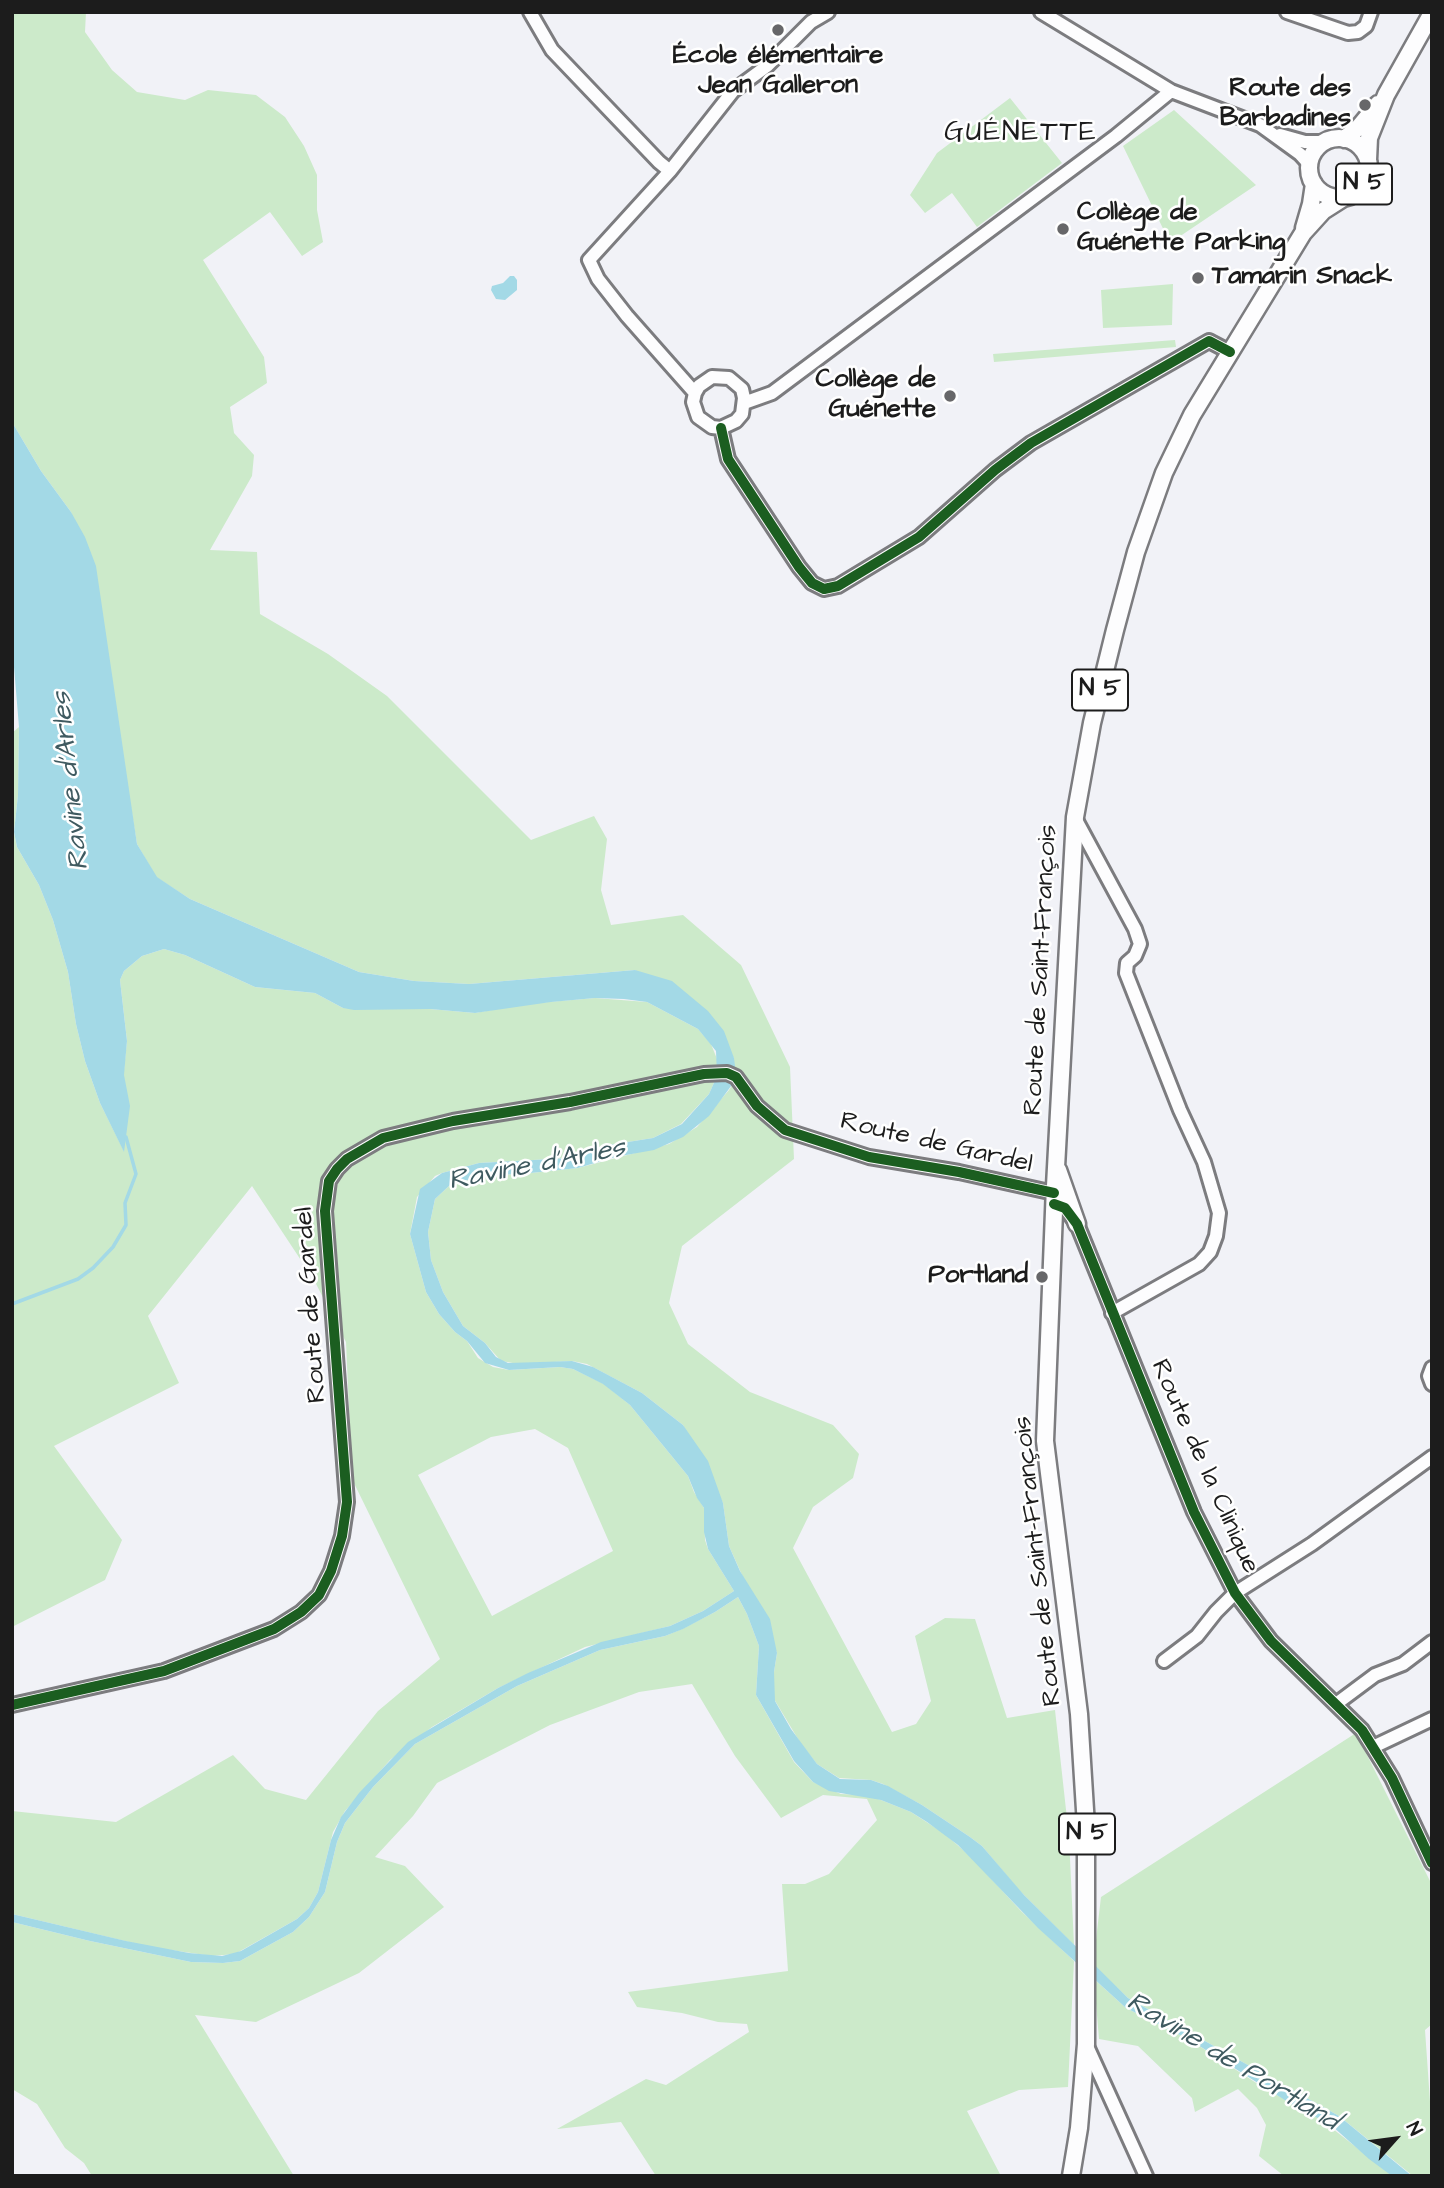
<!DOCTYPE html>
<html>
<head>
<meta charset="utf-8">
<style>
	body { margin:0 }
	#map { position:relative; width:1444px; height:2188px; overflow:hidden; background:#f1f2f7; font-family:"Architects Daughter",sans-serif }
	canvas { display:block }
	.frame { position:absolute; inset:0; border:14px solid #1c1c1c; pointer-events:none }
	.north { position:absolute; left:1360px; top:2104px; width:70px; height:70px; -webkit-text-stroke:5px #fff; paint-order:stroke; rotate:62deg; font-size:19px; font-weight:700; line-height:28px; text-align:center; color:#1c1c1c }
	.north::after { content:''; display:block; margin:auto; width:24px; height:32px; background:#1c1c1c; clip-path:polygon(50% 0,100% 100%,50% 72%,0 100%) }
</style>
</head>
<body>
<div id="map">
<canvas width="1444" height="2188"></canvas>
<div class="frame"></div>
<div class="north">N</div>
</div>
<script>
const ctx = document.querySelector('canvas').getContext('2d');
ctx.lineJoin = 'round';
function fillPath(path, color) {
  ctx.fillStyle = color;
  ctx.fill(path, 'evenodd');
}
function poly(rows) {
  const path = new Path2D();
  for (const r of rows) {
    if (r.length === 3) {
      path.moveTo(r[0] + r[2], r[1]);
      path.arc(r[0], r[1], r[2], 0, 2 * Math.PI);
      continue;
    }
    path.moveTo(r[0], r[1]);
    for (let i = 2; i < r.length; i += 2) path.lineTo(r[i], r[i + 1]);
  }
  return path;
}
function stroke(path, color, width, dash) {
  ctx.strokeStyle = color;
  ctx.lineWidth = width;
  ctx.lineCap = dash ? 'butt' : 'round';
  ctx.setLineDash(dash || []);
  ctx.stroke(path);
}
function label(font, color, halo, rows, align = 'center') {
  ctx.font = font + ' "Architects Daughter",sans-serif';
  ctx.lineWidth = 5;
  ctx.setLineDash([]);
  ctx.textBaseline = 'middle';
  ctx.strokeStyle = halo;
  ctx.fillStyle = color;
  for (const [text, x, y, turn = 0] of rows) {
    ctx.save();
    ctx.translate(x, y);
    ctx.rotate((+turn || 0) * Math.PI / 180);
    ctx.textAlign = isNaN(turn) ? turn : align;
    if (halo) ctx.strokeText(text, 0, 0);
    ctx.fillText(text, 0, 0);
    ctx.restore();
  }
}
fillPath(poly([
	[12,12,86,12,85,32,112,70,137,92,185,100,208,90,256,95,285,117,304,146,317,175,317,210,323,242,302,256,270,212,203,260,264,357,267,383,230,407,234,433,254,455,252,476,210,550,257,552,260,614,328,654,387,696,531,840,594,816,607,839,601,890,611,925,683,915,741,965,790,1067,794,1159,682,1246,669,1303,688,1344,750,1392,833,1425,859,1454,853,1478,813,1507,793,1548,892,1732,916,1724,931,1701,915,1636,945,1618,975,1619,1007,1718,1055,1710,1069,1837,1074,1945,1018,1889,982,1846,970,1837,922,1805,883,1784,871,1780,839,1778,817,1764,801,1744,774,1699,774,1672,777,1653,729,1546,723,1503,683,1425,642,1393,587,1364,572,1361,519,1364,501,1361,485,1343,463,1326,443,1292,431,1260,428,1232,435,1199,450,1185,488,1175,521,1174,578,1168,669,1144,697,1127,729,1090,734,1082,734,1058,635,970,469,984,414,981,359,972,190,899,156,877,137,844,120,741,71,512,41,471,12,422],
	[1010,98,1062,163,977,227,952,193,925,213,910,195,937,153],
	[1174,110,1256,185,1170,243,1123,146],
	[1173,284,1172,325,1103,328,1101,290],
	[1175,340,1176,347,994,362,993,354],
	[19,727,18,795,14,832,17,847,39,885,53,920,68,972,76,1024,85,1061,100,1103,124,1151,124,1069,127,1041,120,980,124,971,142,956,164,949,185,955,255,987,315,993,343,1008,430,1009,475,1013,525,1004,595,998,647,1002,698,1029,711,1044,717,1059,717,1076,709,1094,681,1124,653,1138,609,1145,570,1158,479,1163,442,1173,435,1176,417,1197,410,1234,426,1292,439,1314,455,1332,467,1341,478,1358,493,1367,509,1370,560,1367,573,1369,604,1384,630,1405,688,1476,694,1492,704,1508,705,1540,708,1549,734,1591,703,1611,670,1626,585,1647,498,1688,432,1727,390,1760,345,1811,333,1832,318,1892,309,1908,297,1919,235,1954,212,1956,150,1947,12,1914,12,1811,116,1822,233,1755,265,1789,306,1800,378,1711,440,1659,352,1479,346,1342,314,1280,252,1186,148,1316,179,1383,54,1446,122,1540,105,1580,12,1627,12,733],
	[535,1429,568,1448,613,1551,492,1616,418,1475,491,1437],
	[738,1597,747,1614,759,1646,756,1695,794,1762,813,1782,841,1794,865,1795,881,1800,911,1812,945,1834,972,1858,1021,1911,1074,1961,1068,2087,1019,2090,967,2111,1001,2176,656,2176,621,2122,557,2129,646,2079,666,2085,749,2032,747,2024,718,2022,682,2013,637,2007,628,1992,788,1971,782,1884,805,1884,829,1874,877,1820,867,1799,823,1795,781,1818,735,1756,692,1684,639,1692,550,1725,437,1783,413,1816,375,1857,405,1866,444,1907,359,1973,256,2022,195,2015,294,2176,92,2176,84,2163,65,2148,37,2104,12,2089,12,1922,90,1941,191,1962,223,1963,240,1961,293,1932,309,1917,325,1892,337,1842,345,1823,373,1787,415,1744,517,1686,600,1650,665,1636,682,1629,715,1612],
	[1356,1733,1432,1885,1432,2024,1425,2030,1432,2130,1432,2176,1413,2176,1339,2116,1128,1998,1093,1965,1101,1897],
	[1094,1979,1126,2008,1190,2040,1264,2088,1319,2118,1393,2176,1284,2176,1259,2156,1266,2125,1257,2108,1238,2089,1195,2112,1192,2098,1138,2046,1099,2039]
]), '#cceaca');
fillPath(poly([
	[510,276,514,276,517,280,517,290,505,300,496,299,491,290,492,286,503,283],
	[12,422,41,471,71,512,85,537,96,566,137,844,157,877,190,899,359,972,414,981,469,984,635,970,672,981,708,1011,724,1031,734,1058,736,1074,734,1082,709,1116,683,1137,654,1150,615,1157,578,1168,521,1174,488,1175,459,1182,450,1185,435,1199,428,1232,431,1260,443,1292,463,1326,485,1343,496,1357,508,1363,572,1361,593,1367,642,1393,683,1425,708,1461,723,1503,729,1546,740,1571,770,1619,777,1653,774,1672,775,1701,791,1729,817,1764,840,1779,871,1780,888,1786,922,1805,970,1837,982,1846,1024,1895,1128,1998,1339,2116,1412,2176,1392,2176,1369,2159,1331,2125,1291,2104,1190,2040,1126,2008,1038,1928,958,1845,927,1822,911,1812,881,1800,829,1791,813,1782,794,1761,756,1695,759,1646,747,1614,738,1597,715,1612,683,1629,665,1636,600,1650,517,1686,415,1744,373,1787,345,1823,337,1842,325,1892,309,1917,293,1932,240,1961,223,1963,191,1962,90,1941,12,1922,12,1914,126,1941,189,1953,222,1956,241,1951,297,1919,309,1908,318,1892,331,1840,341,1817,359,1793,408,1742,498,1688,528,1673,601,1642,670,1626,703,1611,734,1591,708,1549,704,1532,704,1508,697,1498,688,1476,630,1405,603,1384,573,1369,560,1367,509,1370,485,1363,467,1341,455,1332,439,1314,426,1292,410,1234,420,1189,442,1173,479,1163,570,1158,609,1145,653,1138,682,1124,709,1094,717,1076,716,1051,698,1029,647,1002,624,999,595,998,551,1002,475,1013,430,1009,354,1010,343,1008,315,993,255,987,185,955,164,949,142,956,124,971,120,980,127,1041,124,1075,130,1106,124,1152,100,1103,85,1061,76,1024,68,972,53,920,39,885,17,847,14,832,18,795,19,727,12,643]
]), '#a3d9e6');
stroke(poly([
	[12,1304,78,1279,93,1268,113,1247,126,1225,125,1203,136,1174,126,1137]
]), '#a3d9e6', 3.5);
const minor = poly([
	[530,12,552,50,659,162,670,171],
	[1041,12,1171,91,1260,125,1300,154,1310,165],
	[1287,12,1348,33,1358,32,1366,26,1371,12],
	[1280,135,1305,142,1324,142],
	[695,393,699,386,712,377,729,378,742,389,744,398,742,414,736,421,721,428,712,427,698,417,693,402,695,393,627,316,598,279,589,260,670,171,733,91,767,66,811,22,828,12],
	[744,403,772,393,1116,136,1171,91],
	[721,428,728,459,799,567,812,583,824,589,838,586,919,537,995,470,1031,443,1209,341,1230,352],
	[1075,818,1135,929,1140,944,1135,956,1127,963,1126,973,1180,1110,1204,1162,1219,1213,1216,1236,1210,1252,1199,1264,1112,1313],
	[1054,1204,1065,1208,1077,1224,1194,1512,1235,1593,1271,1641,1362,1730,1392,1778,1432,1863],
	[1432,1368,1429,1376,1432,1384],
	[1164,1661,1197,1636,1216,1612,1235,1593,1312,1544,1432,1457],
	[1336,1704,1375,1675,1403,1664,1432,1642],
	[12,1705,164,1671,274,1629,301,1612,319,1595,331,1571,342,1536,347,1502,325,1211,329,1181,337,1169,347,1159,383,1138,453,1121,570,1102,704,1074,727,1073,736,1077,757,1106,785,1130,869,1157,959,1172,1054,1193],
	[1373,1747,1432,1719],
	[1086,2044,1146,2176]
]);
const major = poly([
	[1339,168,30],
	[1344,139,1359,127,1378,104],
	[1368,160,1369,138,1386,95,1432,13],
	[1304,228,1311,204,1314,184],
	[1058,1170,1077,1224],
	[1071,2176,1079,2128,1086,2044,1086,1826,1079,1714,1045,1441,1055,1186,1075,817,1092,723,1115,630,1136,552,1164,473,1192,415,1303,233,1323,211,1345,197]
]);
stroke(minor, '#7c7c7f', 18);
stroke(major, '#7c7c7f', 21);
stroke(minor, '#fdfdfe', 12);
stroke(major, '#fdfdfe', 16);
stroke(poly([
	[721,428,728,459,799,567,812,583,824,589,838,586,919,537,995,470,1031,443,1209,341,1230,352],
	[1054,1204,1065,1208,1077,1224,1194,1512,1235,1593,1271,1641,1362,1730,1392,1778,1432,1863],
	[12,1705,164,1671,274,1629,301,1612,319,1595,331,1571,342,1536,347,1502,325,1211,329,1181,337,1169,347,1159,383,1138,453,1121,570,1102,704,1074,727,1073,736,1077,757,1106,785,1130,869,1157,959,1172,1054,1193]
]), '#1b5e20', 10);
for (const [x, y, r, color] of [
	[778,30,7,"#676769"],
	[1365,105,7,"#676769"],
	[1063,229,7,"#676769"],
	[1198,278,7,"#676769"],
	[950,396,7,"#676769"],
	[1042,1277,7,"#676769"]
]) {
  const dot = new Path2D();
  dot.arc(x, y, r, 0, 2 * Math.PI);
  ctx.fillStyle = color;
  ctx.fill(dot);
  stroke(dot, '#fff', 2.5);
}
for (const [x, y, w] of [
	[1364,184,56],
	[1100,690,56],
	[1087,1834,56]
]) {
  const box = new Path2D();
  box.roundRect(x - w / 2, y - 20.5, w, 41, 5);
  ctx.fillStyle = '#fff';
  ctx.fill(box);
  stroke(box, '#1c1c1c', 2);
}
label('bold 24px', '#1c1c1c', null, [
	["N 5",1364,184],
	["N 5",1100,690],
	["N 5",1087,1834]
]);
label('bold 26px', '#1c1c1c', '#fff', [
	["École élémentaire",778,57,"center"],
	["Jean Galleron",778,87,"center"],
	["Route des",1351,90],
	["Barbadines",1351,120],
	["Collège de",1077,214,"left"],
	["Guénette Parking",1077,244,"left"],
	["Tamarin Snack",1212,278,"left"],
	["Collège de",936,381],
	["Guénette",936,411],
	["Portland",1028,1277]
], 'right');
label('26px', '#1c1c1c', '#fff', [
	["Route de Saint-François",1042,970,-87],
	["Route de Gardel",936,1144,13],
	["Route de Gardel",312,1305,-94],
	["Route de la Clinique",1204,1467,66],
	["Route de Saint-François",1039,1561,-96]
]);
ctx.letterSpacing = '2px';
label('28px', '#1c1c1c', '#fff', [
	["GUÉNETTE",1021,134]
]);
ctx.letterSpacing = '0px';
label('italic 28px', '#3f5a60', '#fff', [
	["Ravine d'Arles",72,781,-96],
	["Ravine d'Arles",537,1166,-11],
	["Ravine de Portland",1232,2063,31]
]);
</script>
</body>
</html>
